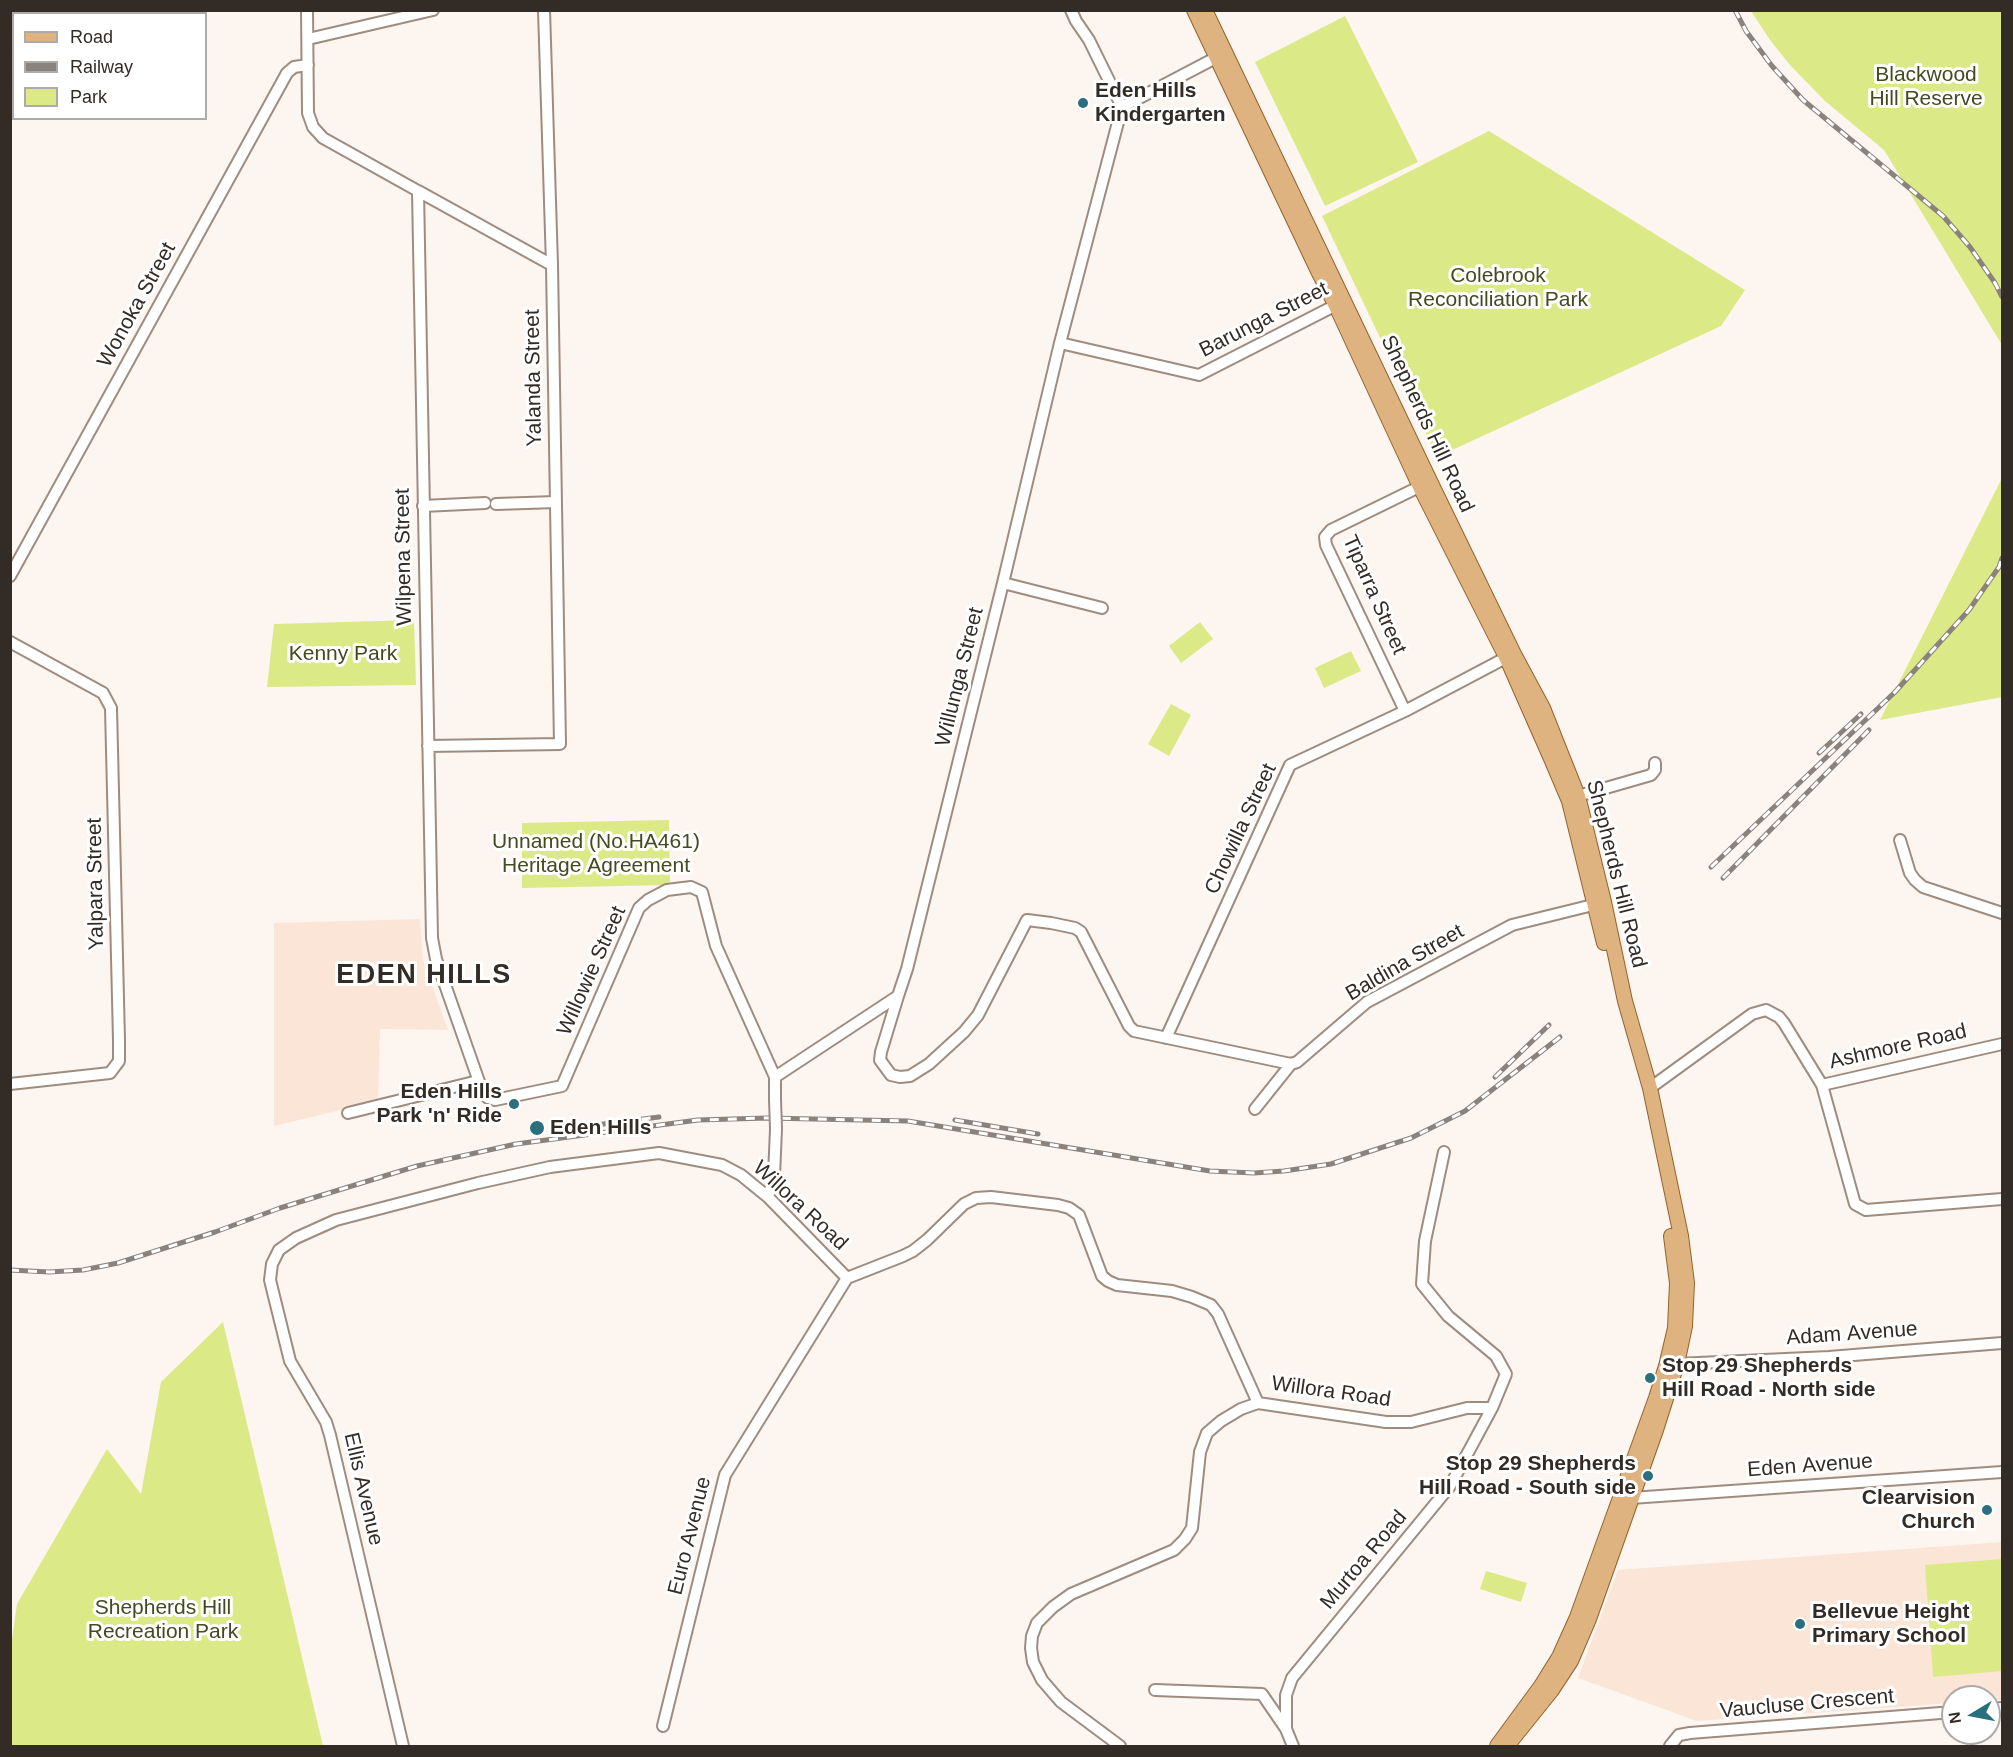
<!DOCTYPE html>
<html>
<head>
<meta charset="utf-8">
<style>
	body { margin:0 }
	#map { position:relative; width:2013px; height:1757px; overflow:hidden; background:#fdf5f0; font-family:Arial,sans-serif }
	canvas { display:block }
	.frame { position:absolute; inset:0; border:12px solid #332b26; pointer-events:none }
	.legend { position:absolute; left:12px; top:12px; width:195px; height:108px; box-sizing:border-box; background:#fff; border:2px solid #adaaa8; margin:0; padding:8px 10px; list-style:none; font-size:18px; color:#332b26 }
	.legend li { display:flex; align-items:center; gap:12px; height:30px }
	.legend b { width:30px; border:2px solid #adaaa8 }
	.north { position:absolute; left:1941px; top:1685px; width:60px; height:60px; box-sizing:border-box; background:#fff; border:2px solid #adaaa8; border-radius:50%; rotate:260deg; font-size:16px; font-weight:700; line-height:24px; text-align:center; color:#332b26 }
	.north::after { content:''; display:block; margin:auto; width:21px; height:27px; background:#296f7e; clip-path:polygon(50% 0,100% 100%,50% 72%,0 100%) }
</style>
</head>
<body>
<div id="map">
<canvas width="2013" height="1757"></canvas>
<div class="frame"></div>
<ul class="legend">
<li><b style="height:8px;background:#dfb380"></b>Road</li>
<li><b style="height:8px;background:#8a827d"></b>Railway</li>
<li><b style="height:16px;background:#dce987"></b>Park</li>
</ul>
<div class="north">N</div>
</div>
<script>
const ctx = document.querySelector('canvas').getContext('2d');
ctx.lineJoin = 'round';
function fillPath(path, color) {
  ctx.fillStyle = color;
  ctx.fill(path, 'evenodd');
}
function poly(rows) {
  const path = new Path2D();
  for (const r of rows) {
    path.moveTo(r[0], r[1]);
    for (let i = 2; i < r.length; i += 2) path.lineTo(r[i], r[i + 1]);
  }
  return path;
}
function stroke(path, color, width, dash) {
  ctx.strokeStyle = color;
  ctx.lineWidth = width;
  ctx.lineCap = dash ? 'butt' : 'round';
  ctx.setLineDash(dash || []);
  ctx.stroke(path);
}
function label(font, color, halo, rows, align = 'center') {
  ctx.font = font + ' Arial,sans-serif';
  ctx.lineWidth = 6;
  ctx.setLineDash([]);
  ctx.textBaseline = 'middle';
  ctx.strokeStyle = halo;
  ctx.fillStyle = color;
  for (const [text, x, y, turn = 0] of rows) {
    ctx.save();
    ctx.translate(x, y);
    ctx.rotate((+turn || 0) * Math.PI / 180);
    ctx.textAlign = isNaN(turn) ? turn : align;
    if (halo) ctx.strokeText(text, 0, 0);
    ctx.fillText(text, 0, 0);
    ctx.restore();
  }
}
fillPath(poly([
	[420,919,423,960,448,1030,380,1029,378,1101,274,1126,274,923],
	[2002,1542,2002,1700,1989,1700,1989,1697,1953,1697,1953,1703,1697,1721,1578,1678,1618,1570]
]), '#fbe5d7');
fillPath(poly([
	[1751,11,2002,11,2002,345,1884,150,1825,101,1790,65,1770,40],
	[1345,16,1418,162,1325,206,1255,62],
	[1489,131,1745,290,1721,326,1437,457,1322,216],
	[2002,478,2002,697,1880,720],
	[414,620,416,685,267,687,274,624],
	[1200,622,1213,639,1181,663,1169,646],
	[1351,651,1361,671,1324,688,1315,668],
	[1171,704,1191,715,1169,756,1148,744],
	[669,820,670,885,522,888,522,823],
	[223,1322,323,1746,11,1746,10,1654,17,1604,107,1449,141,1494,161,1382],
	[2002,1559,2002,1671,1933,1677,1925,1565],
	[1486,1571,1527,1583,1521,1602,1480,1589]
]), '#dce987');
const minor = poly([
	[307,10,308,113,313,127,323,138,418,191,432,938,436,959,483,1093,488,1098,495,1100,562,1086,639,908,648,900,667,890,691,887,702,892,716,946,775,1077],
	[1071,10,1076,21,1089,40,1122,107],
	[308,39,433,10],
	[1122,107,1223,54],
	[418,191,552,265],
	[1060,343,1199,375,1342,302],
	[496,504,556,502],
	[423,506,485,503],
	[10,576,287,73,294,67,308,65],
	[1003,583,1102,608],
	[10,642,103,693,111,708,119,1040,119,1061,110,1073,10,1084],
	[1405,711,1326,545,1325,537,1331,530,1425,484],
	[428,746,560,744,552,265,544,10],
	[1578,796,1651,775,1655,770,1655,763],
	[1900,840,1910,873,1915,880,1923,887,2002,913],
	[898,996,881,1052,880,1060,891,1075,900,1077,910,1076,929,1064,964,1032,978,1015,1027,920,1051,923,1075,928,1081,932,1129,1026,1134,1031,1291,1064],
	[1166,1038,1290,765,1405,711,1513,654],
	[1822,1085,1855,1204,1866,1210,2002,1199],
	[1650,1088,1752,1014,1766,1010,1779,1017,1784,1023,1822,1085,2002,1044],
	[775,1099,775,1077,898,996,907,969,1003,583,1060,343,1122,107],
	[1255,1109,1291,1064,1297,1062,1367,1002,1512,925,1601,903],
	[348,1113,478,1081],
	[768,1197,774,1176,776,1129],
	[1671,1362,1677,1364,1829,1357,2002,1343],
	[1626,1496,1631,1498,2002,1472],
	[1155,1690,1262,1694,1286,1729],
	[1989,1709,2002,1708],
	[663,1726,725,1475,847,1278],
	[403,1746,330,1435,326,1422,290,1361,270,1280,272,1264,279,1250,296,1238,336,1220,478,1183,550,1167,659,1153,722,1165,741,1175,768,1197,847,1278,903,1256,913,1251,927,1240,964,1204,976,1198,991,1197,1058,1205,1069,1208,1079,1215,1102,1276,1108,1281,1117,1285,1172,1291,1192,1297,1211,1305,1218,1314,1258,1403,1386,1422,1411,1422,1467,1408,1492,1408],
	[1120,1746,1061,1702,1042,1680,1033,1662,1031,1648,1032,1636,1037,1623,1053,1607,1071,1594,1174,1550,1185,1539,1192,1528,1200,1452,1207,1433,1221,1421,1241,1409,1258,1403],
	[1293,1746,1286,1729,1286,1695,1292,1678,1450,1486,1492,1408,1506,1374,1496,1356,1448,1316,1422,1284,1425,1241,1444,1152],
	[1670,1746,1679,1735,1690,1733,1953,1712]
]);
const major = poly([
	[1194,10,1318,271,1336,306,1420,487,1507,659,1552,761,1569,801,1604,943],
	[1205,10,1430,481,1514,654,1543,708,1578,796,1604,902,1625,1001,1650,1088,1681,1236,1687,1283,1685,1326,1677,1364,1656,1430,1589,1619,1571,1661,1552,1690,1507,1746],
	[1497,1746,1541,1686,1559,1657,1577,1617,1656,1398,1666,1366,1675,1328,1677,1283,1671,1236]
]);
stroke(minor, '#9e8c7f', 14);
stroke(major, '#946229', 16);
stroke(minor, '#fff', 10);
stroke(major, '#dfb380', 14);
const rail = poly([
	[1735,10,1746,31,1772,66,1803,100,1943,216,1970,247,1995,283,2002,297],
	[1819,753,1861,714],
	[1711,867,1895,692,1969,610,1999,567,2002,558],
	[1723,878,1869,730],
	[1495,1077,1549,1025],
	[955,1120,1038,1134],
	[588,1126,659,1117],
	[10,1270,49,1272,83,1270,118,1263,215,1232,280,1208,417,1166,516,1144,698,1120,767,1118,908,1121,1210,1171,1254,1173,1284,1171,1331,1164,1411,1138,1465,1111,1560,1037]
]);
stroke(rail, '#8a827d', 5);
stroke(rail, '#fff', 3, [9]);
const minorBridge = poly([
	[775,1099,776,1129]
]);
stroke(minorBridge, '#9e8c7f', 14, []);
stroke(minorBridge, '#fff', 10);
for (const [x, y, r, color] of [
	[1083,103,6,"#296f7e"],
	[514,1104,6,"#296f7e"],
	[537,1128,8,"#296f7e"],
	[1650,1378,6,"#296f7e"],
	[1648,1476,6,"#296f7e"],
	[1987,1510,6,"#296f7e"],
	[1800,1624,6,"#296f7e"]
]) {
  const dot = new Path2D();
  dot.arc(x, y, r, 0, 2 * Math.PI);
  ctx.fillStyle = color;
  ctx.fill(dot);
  stroke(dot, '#fff', 2);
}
label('21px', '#454a20', '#fff', [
	["Blackwood",1926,75],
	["Hill Reserve",1926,99],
	["Colebrook",1498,276],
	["Reconciliation Park",1498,300],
	["Kenny Park",343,654],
	["Unnamed (No.HA461)",596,842],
	["Heritage Agreement",596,866],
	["Shepherds Hill",163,1608],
	["Recreation Park",163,1632]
]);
label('bold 21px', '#332b26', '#fff', [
	["Eden Hills",1095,91],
	["Kindergarten",1095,115],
	["Eden Hills",502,1092,"right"],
	["Park 'n' Ride",502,1116,"right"],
	["Eden Hills",550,1128],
	["Stop 29 Shepherds",1662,1366],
	["Hill Road - North side",1662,1390],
	["Stop 29 Shepherds",1636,1464,"right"],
	["Hill Road - South side",1636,1488,"right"],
	["Clearvision",1975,1498,"right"],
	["Church",1975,1522,"right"],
	["Bellevue Height",1812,1612],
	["Primary School",1812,1636]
], 'left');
label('21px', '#332b26', '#fff', [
	["Wonoka Street",137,305,-61],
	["Barunga Street",1264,320,-27],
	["Yalanda Street",534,378,-91],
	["Shepherds Hill Road",1427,424,65],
	["Wilpena Street",404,557,-91],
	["Tiparra Street",1374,595,66],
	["Willunga Street",960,677,-76],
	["Chowilla Street",1241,829,-65],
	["Shepherds Hill Road",1616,874,76],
	["Yalpara Street",96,884,-91],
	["Baldina Street",1405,963,-30],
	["Willowie Street",592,971,-66],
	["Ashmore Road",1898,1047,-13],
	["Willora Road",800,1206,43],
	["Adam Avenue",1852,1334,-4],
	["Willora Road",1331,1392,8],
	["Eden Avenue",1810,1466,-4],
	["Ellis Avenue",363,1489,77],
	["Euro Avenue",690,1536,-76],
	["Murtoa Road",1364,1560,-50],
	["Vaucluse Crescent",1807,1704,-5]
]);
ctx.letterSpacing = '1.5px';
label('bold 27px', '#332b26', '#fff', [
	["EDEN HILLS",424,976]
]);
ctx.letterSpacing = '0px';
</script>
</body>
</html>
